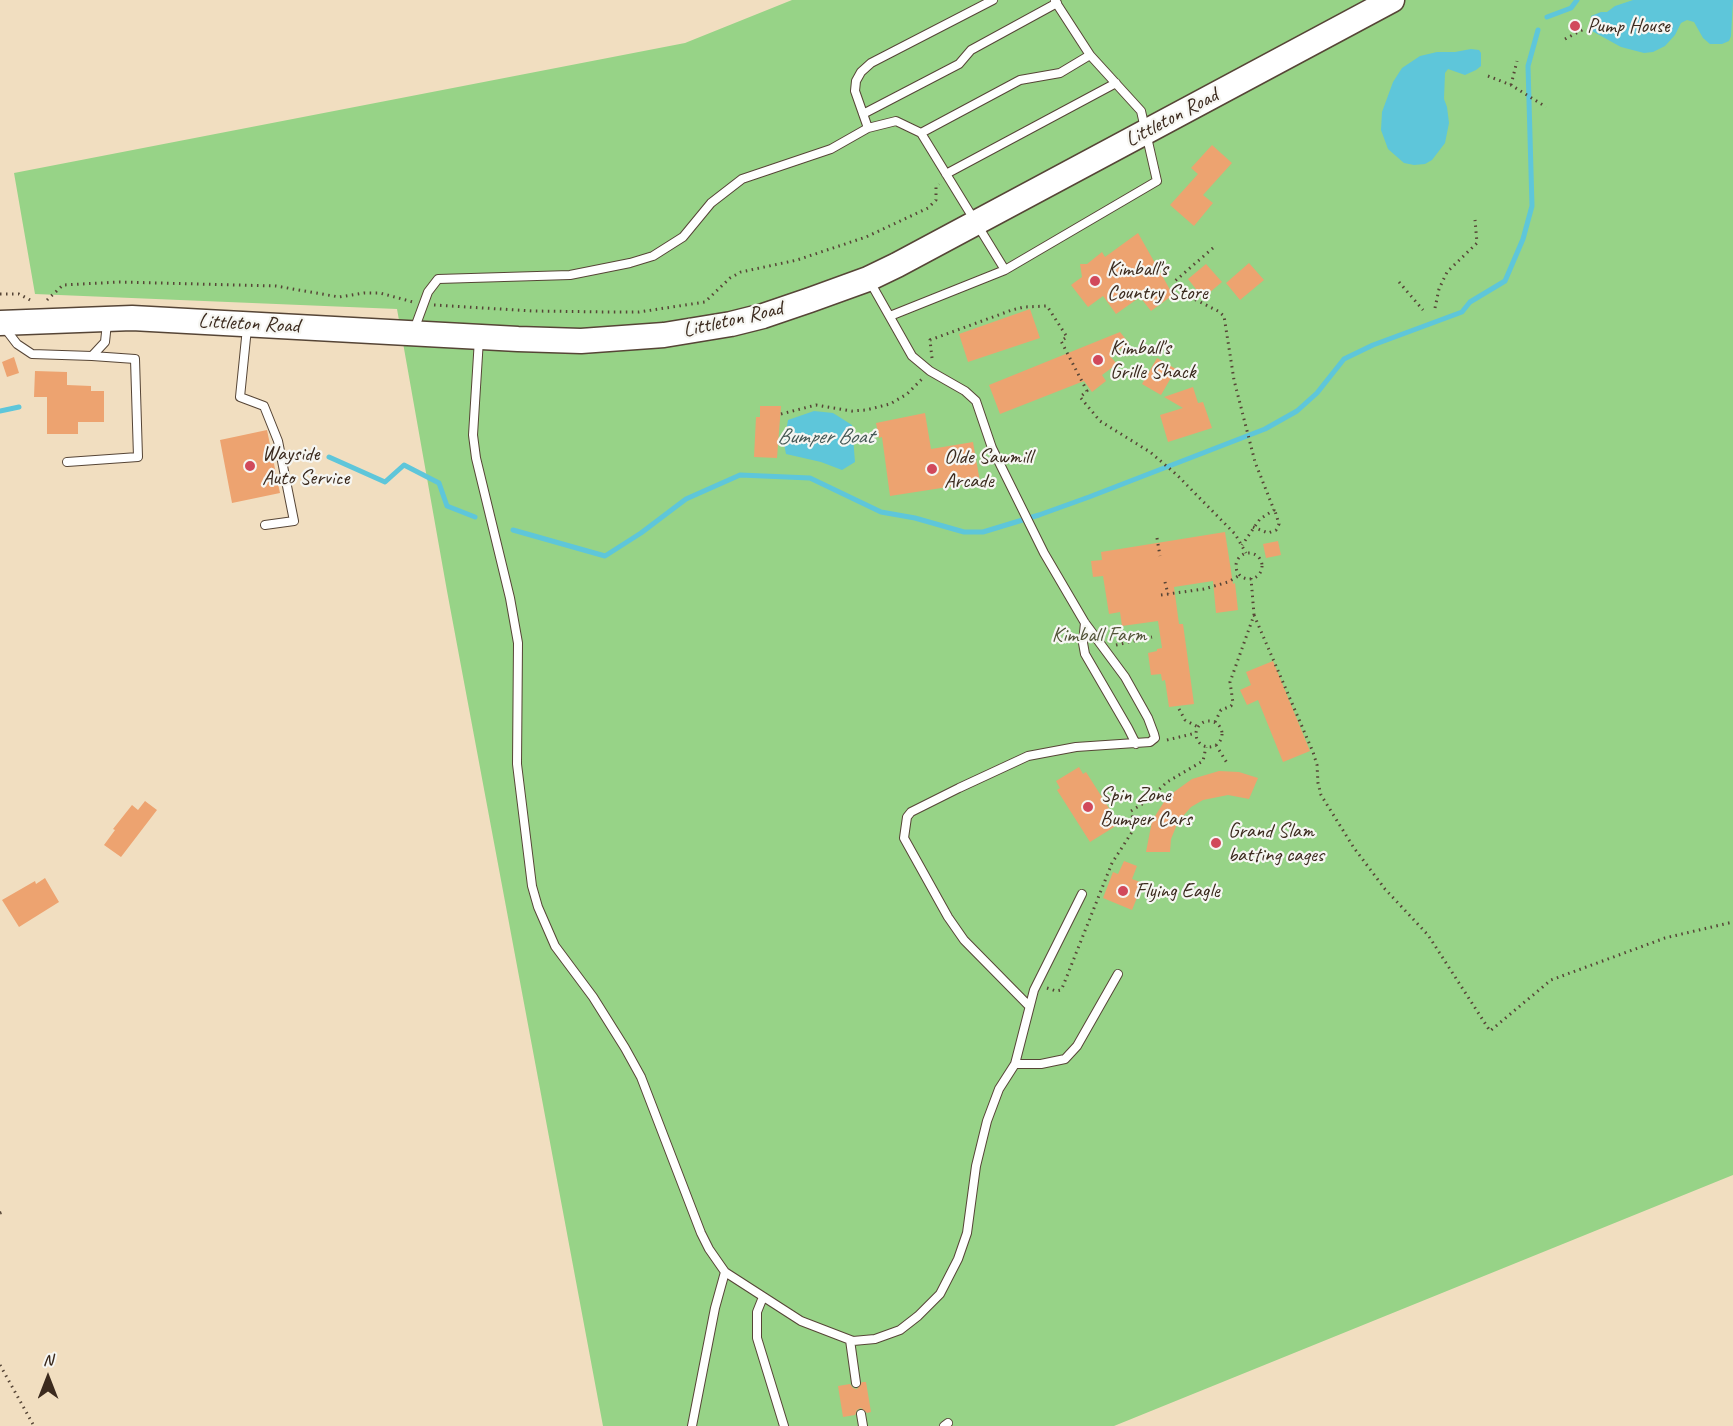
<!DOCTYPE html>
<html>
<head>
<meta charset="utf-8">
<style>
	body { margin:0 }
	#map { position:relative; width:1733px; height:1426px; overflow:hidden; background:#f1dec0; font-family:Caveat,sans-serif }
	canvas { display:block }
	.north { position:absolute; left:18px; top:1348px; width:60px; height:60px; -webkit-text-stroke:4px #f6f6f2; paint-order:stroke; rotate:0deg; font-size:16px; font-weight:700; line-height:24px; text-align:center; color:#3b2a1e }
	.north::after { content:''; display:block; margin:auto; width:21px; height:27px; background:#3b2a1e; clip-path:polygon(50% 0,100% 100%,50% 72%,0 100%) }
</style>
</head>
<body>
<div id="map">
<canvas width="1733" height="1426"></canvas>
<div class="north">N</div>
</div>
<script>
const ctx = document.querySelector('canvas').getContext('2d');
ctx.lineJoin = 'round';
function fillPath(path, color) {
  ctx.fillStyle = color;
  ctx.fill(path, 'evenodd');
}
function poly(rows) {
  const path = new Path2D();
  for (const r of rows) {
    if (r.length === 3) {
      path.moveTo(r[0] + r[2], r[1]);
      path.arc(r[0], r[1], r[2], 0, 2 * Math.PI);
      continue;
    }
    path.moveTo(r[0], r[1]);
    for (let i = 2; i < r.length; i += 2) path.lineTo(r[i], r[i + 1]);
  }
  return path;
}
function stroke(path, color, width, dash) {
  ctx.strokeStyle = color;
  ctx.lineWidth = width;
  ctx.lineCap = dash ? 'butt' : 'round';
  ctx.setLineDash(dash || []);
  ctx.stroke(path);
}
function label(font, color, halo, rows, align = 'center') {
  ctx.font = font + ' Caveat,sans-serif';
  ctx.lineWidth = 4.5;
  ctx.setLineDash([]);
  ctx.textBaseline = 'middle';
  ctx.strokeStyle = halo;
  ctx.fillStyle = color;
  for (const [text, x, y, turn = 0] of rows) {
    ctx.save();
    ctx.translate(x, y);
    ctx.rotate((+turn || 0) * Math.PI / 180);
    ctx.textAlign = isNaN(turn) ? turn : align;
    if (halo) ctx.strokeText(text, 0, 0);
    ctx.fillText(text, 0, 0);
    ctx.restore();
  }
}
fillPath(poly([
	[792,0,1733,0,1733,1175,1114,1426,603,1426,447,591,397,309,35,294,14,173,685,43]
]), '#97d387');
fillPath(poly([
	[1633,0,1733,0,1731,36,1729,41,1722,44,1710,44,1703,38,1694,22,1687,20,1681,23,1675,35,1665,46,1653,52,1644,53,1621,47,1592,31,1591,16,1601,12,1607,12,1615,6],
	[1471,49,1479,50,1481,53,1481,66,1476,70,1465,75,1448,69,1445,73,1444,99,1447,107,1449,123,1445,143,1432,160,1425,164,1414,165,1404,163,1388,149,1381,130,1382,112,1393,82,1402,68,1420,56,1437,52,1455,52],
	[814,411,833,413,852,425,855,462,842,470,821,462,786,454,784,444,788,420]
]), '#5ec6da');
stroke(poly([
	[1547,17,1571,8,1577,0],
	[0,411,19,407],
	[329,457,385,482,404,465,439,483,447,506,475,517],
	[513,530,605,556,641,533,686,499,740,475,810,478,881,512,915,518,964,532,983,532,1039,515,1089,497,1265,429,1297,411,1317,393,1344,359,1373,345,1462,312,1470,302,1505,281,1523,239,1532,206,1528,66,1538,30]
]), '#5ec6da', 5);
fillPath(poly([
	[1212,145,1232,163,1203,195,1213,203,1194,226,1170,205,1198,174,1191,168],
	[1138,233,1173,295,1151,311,1140,297,1116,314,1103,296,1088,307,1071,285,1082,277,1080,264,1087,264,1102,252,1105,257],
	[1249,263,1264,280,1240,300,1226,283],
	[1206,264,1222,282,1203,298,1188,279],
	[1030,309,1040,338,968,362,959,334],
	[1120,332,1129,343,1110,356,1117,364,1102,375,1106,381,1092,392,1084,381,1000,414,989,385],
	[14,357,19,373,7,377,2,362],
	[1157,358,1176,369,1161,395,1142,384],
	[35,371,67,372,67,385,91,386,91,391,104,391,104,422,78,422,78,434,47,434,47,397,34,397],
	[1193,387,1198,403,1203,402,1212,428,1168,442,1160,415,1183,408,1164,397],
	[760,406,781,406,777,458,754,457,756,417,760,417],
	[925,413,931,449,973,442,980,482,890,496,882,437,879,438,876,423],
	[267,430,280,493,232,503,220,440],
	[1225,532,1233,584,1235,583,1238,610,1216,613,1213,581,1174,587,1179,624,1183,624,1194,704,1169,707,1165,680,1162,681,1161,674,1151,675,1148,653,1157,651,1157,649,1162,648,1158,621,1122,626,1120,612,1109,614,1103,576,1093,577,1091,561,1102,560,1101,552],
	[1278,541,1281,555,1266,558,1263,544],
	[1273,661,1310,751,1283,762,1258,700,1247,705,1240,690,1251,685,1246,672],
	[1079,767,1083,774,1086,772,1119,824,1090,842,1057,790,1060,788,1056,781],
	[1219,771,1239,772,1258,778,1249,799,1228,795,1203,800,1191,807,1178,822,1171,839,1170,852,1146,852,1152,821,1167,797,1192,779],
	[145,801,157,810,121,857,104,845,115,830,113,829,132,805,138,810],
	[1124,861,1137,866,1132,879,1143,883,1132,910,1103,898,1113,872,1118,874],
	[45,878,59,902,19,927,2,900,35,881,36,884],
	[862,1382,866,1382,871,1412,867,1413,861,1408,857,1410,855,1415,843,1417,838,1386,850,1384,853,1388,857,1389]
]), '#eda370');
const lane = poly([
	[1055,1,1090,55],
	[1090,55,1141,111,1157,181,1005,270,921,133,1020,80,1060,73,1090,55],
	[863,114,959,64,971,50,1057,3],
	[868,128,855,91,856,81,861,72,871,63,993,0],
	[946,174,1116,83],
	[869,280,912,356,930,371,965,391,976,401,992,448,1044,553,1085,623,1125,677,1148,718,1154,734,1155,738,1150,742,1076,747,1028,756,959,788,911,812,907,817,904,838,948,917,964,940,1029,1006],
	[890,316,1005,270],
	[4,327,17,344,32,354,92,356,105,342,107,323],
	[247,328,240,397,264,406,278,441,294,521,265,525],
	[414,330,428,292,438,279,570,275,630,263,653,256,683,237,711,203,742,179,831,149,868,128,896,121,921,133],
	[479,339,473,435,476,458,510,598,518,643,517,764,532,886,538,907,555,946,593,997,625,1048,641,1077,701,1233,709,1249,725,1272,801,1321,853,1341,875,1339,900,1330,918,1316,940,1294,958,1259,967,1233,976,1166,987,1121,999,1089,1015,1064,1034,990,1082,894],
	[67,462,138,457,135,359,92,356],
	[1085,623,1083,643,1085,654,1128,728,1136,744],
	[1015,1064,1041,1064,1065,1059,1077,1046,1118,974],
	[763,1297,757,1312,757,1338,784,1426],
	[850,1340,856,1383],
	[861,1414,863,1426],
	[692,1426,715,1308,725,1272],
	[944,1426,948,1423]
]);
const primary = poly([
	[0,323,132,318,518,339,581,341,664,335,731,324,763,316,810,300,868,279,897,265,1392,0]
]);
stroke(lane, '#564536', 10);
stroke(primary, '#564536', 27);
stroke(poly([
	[1565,39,1586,28],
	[1488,76,1511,85,1546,107],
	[1511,85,1517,61],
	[1213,248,1175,281,1190,297,1218,311,1224,316,1234,380,1255,462,1274,510,1260,519,1242,545],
	[1399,282,1423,310],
	[0,294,19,294,32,301],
	[47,300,63,285,119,282,276,286,339,297,364,293,380,293,413,302],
	[434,305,533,311,609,312,639,312,705,302,730,278,741,272,797,260,866,237,928,208,936,200,936,187,939,184],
	[1435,308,1439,289,1447,272,1477,243,1475,220],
	[932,358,930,340,1012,310,1024,307,1047,306,1067,337,1061,341,1087,391,1080,397,1100,421,1150,452,1177,475,1235,534,1246,553],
	[781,414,816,405,852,411,866,410,890,404,907,394,922,379],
	[1253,527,1268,533,1276,530,1279,524,1275,511],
	[1157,538,1160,556],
	[1249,566,13],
	[1165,582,1168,594],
	[1161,595,1204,589,1228,582,1240,575],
	[1254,615,1313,752,1317,765,1318,783,1321,795,1354,848,1385,889,1428,935,1490,1031,1551,980,1665,938,1733,922],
	[1116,645,1152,637],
	[1179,709,1185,720,1198,727],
	[1209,734,13],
	[1215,722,1221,710,1231,706,1233,703,1230,682,1254,615,1251,578],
	[1167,740,1196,733],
	[1216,745,1227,763],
	[1047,988,1056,991,1061,990,1063,986,1112,863,1132,832,1134,822,1131,811,1147,801,1167,782,1203,761,1206,747],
	[0,1213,3,1212],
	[0,1365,34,1426]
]), '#564536', 3, [1.5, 4.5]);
stroke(lane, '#fff', 8);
stroke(primary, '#fff', 24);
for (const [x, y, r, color] of [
	[1575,26,6,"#d1495b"],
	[1095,281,6,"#d1495b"],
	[1098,360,6,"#d1495b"],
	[250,466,6,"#d1495b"],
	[932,469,6,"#d1495b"],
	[1088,807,6,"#d1495b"],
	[1216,843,6,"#d1495b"],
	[1123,891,6,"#d1495b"]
]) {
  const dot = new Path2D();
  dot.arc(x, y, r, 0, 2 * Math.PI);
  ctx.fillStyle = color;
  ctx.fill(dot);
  stroke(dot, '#f6f6f2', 2);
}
label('21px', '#3b2a1e', '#f6f6f2', [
	["Pump House",1587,26],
	["Kimball's",1107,269],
	["Country Store",1107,293],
	["Kimball's",1110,348],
	["Grille Shack",1110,372],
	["Wayside",262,454],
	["Auto Service",262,478],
	["Olde Sawmill",944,457],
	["Arcade",944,481],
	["Spin Zone",1100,795],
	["Bumper Cars",1100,819],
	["Grand Slam",1228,831],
	["batting cages",1228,855],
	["Flying Eagle",1135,891]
], 'left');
label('21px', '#3b2a1e', '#f6f6f2', [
	["Littleton Road",1172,118,-28],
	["Littleton Road",733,320,-13],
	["Littleton Road",249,324,3]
]);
label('21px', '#525438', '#f6f6f2', [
	["Kimball Farm",1099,635]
]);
label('italic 22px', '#465956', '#f6f6f2', [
	["Bumper Boat",825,437]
]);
</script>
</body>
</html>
